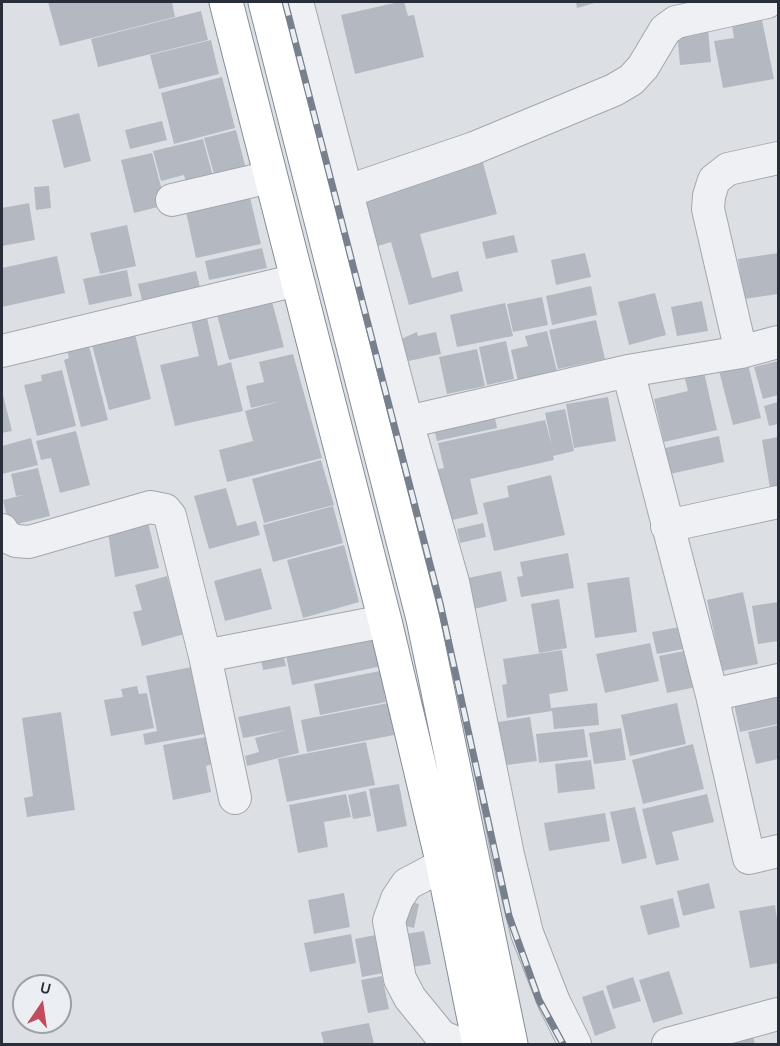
<!DOCTYPE html>
<html>
<head>
<meta charset="utf-8">
<style>
	body { margin:0 }
	#map { position:relative; width:780px; height:1046px; overflow:hidden; background:#dce0e5; font-family:Karla,sans-serif }
	canvas { display:block }
	.frame { position:absolute; inset:0; border:3px solid #282e3a; pointer-events:none }
	.north { position:absolute; left:12px; top:974px; width:60px; height:60px; box-sizing:border-box; background:#ebeff3; border:2px solid #9da2a9; border-radius:50%; rotate:13deg; font-size:16px; font-weight:700; line-height:24px; text-align:center; color:#282e3a }
	.north::after { content:''; display:block; margin:auto; width:21px; height:27px; background:#c04c5d; clip-path:polygon(50% 0,100% 100%,50% 72%,0 100%) }
</style>
</head>
<body>
<div id="map">
<canvas width="780" height="1046"></canvas>
<div class="frame"></div>
<div class="north">U</div>
</div>
<script>
const ctx = document.querySelector('canvas').getContext('2d');
ctx.lineJoin = 'round';
function fillPath(path, color) {
  ctx.fillStyle = color;
  ctx.fill(path, 'evenodd');
}
function poly(rows) {
  const path = new Path2D();
  for (const r of rows) {
    path.moveTo(r[0], r[1]);
    for (let i = 2; i < r.length; i += 2) path.lineTo(r[i], r[i + 1]);
  }
  return path;
}
function stroke(path, color, width, dash) {
  ctx.strokeStyle = color;
  ctx.lineWidth = width;
  ctx.lineCap = dash ? 'butt' : 'round';
  ctx.setLineDash(dash || []);
  ctx.stroke(path);
}
fillPath(poly([
	[48,2,172,2,175,17,60,46],
	[399,2,404,2,408,16,414,15,424,57,355,74,341,15],
	[576,2,598,2,577,8],
	[201,11,208,40,98,67,91,39],
	[761,15,774,79,723,88,714,41,734,38,731,20],
	[708,29,711,62,680,65,677,32],
	[211,40,219,74,159,89,150,55],
	[222,77,235,128,174,144,161,93],
	[79,113,91,161,64,168,52,120],
	[162,121,167,140,130,149,125,130],
	[236,130,248,177,217,185,204,138],
	[203,139,215,184,188,190,184,175,161,181,153,151],
	[152,153,166,205,134,213,121,160],
	[482,159,497,214,420,234,432,278,458,271,463,291,409,305,391,242,378,246,363,191],
	[49,186,51,208,36,210,34,187],
	[249,193,261,244,196,258,185,207],
	[29,203,35,240,2,246,2,208],
	[127,225,136,266,100,274,90,233],
	[514,235,518,252,486,259,482,242],
	[262,248,267,268,209,280,205,261],
	[585,253,591,277,556,285,551,260],
	[778,253,778,294,744,299,738,259],
	[57,256,65,293,2,307,2,268],
	[127,270,132,296,89,305,83,279],
	[196,271,200,287,142,300,138,284],
	[591,286,597,315,552,325,546,296],
	[655,293,666,335,629,345,618,302],
	[270,294,284,347,229,360,215,307],
	[542,297,548,325,513,332,507,304],
	[702,301,708,331,677,336,671,307],
	[505,303,513,336,457,347,450,315],
	[207,318,218,366,231,362,243,411,175,426,160,365,199,356,191,321],
	[596,320,605,359,558,369,549,330],
	[134,330,151,399,109,410,91,341],
	[547,331,557,371,518,381,511,350,528,346,525,336],
	[417,332,418,336,436,332,441,354,404,362,399,340],
	[86,334,108,420,81,427,64,360,69,358,65,343],
	[506,341,514,379,487,385,479,347],
	[477,349,485,386,447,394,439,357],
	[293,354,322,458,227,482,219,450,253,441,245,411,281,401,251,408,246,386,264,382,259,362],
	[778,361,778,395,763,399,754,367],
	[702,363,717,430,664,442,654,399,688,391,682,367],
	[748,364,761,418,733,425,719,371],
	[62,370,76,426,37,436,24,385,42,381,41,375],
	[2,391,12,431,2,433],
	[608,397,616,441,574,448,566,404],
	[778,402,778,424,769,426,764,406],
	[493,408,497,428,437,441,432,421],
	[565,409,574,451,553,456,554,460,470,479,478,514,444,522,434,470,444,468,438,443,545,420,552,446,545,413],
	[76,431,90,485,60,493,51,458,41,460,36,441],
	[719,436,724,462,670,474,665,448],
	[778,437,778,487,770,488,762,440],
	[31,438,38,465,2,474,2,446],
	[321,460,334,505,264,523,252,479],
	[38,468,50,516,9,526,3,500,23,495,16,496,11,474],
	[551,475,565,535,494,551,483,503,509,497,507,486],
	[226,488,237,526,256,521,260,535,209,549,194,496],
	[333,506,343,543,273,562,263,525],
	[147,518,159,568,115,577,107,527],
	[483,523,486,537,460,543,457,529],
	[344,545,359,602,303,618,287,560],
	[568,553,574,588,521,597,517,577,523,576,520,562],
	[261,568,272,609,225,621,214,581],
	[501,571,507,601,470,610,463,579],
	[167,576,174,601,179,600,188,633,142,646,133,612,142,610,135,585],
	[629,577,637,632,595,638,587,583],
	[743,592,758,664,722,671,707,600],
	[559,599,567,648,539,653,531,604],
	[778,602,778,641,758,644,752,606],
	[685,626,689,648,657,654,652,632],
	[375,628,382,666,349,673,346,660,349,673,292,685,284,646],
	[650,643,659,681,605,693,596,654],
	[281,646,286,666,263,670,259,650],
	[694,649,701,686,667,693,659,656],
	[562,650,568,691,549,694,551,708,597,703,599,725,554,729,552,711,507,718,502,685,507,684,503,659],
	[197,666,210,733,145,745,143,734,157,731,146,676],
	[380,671,386,702,320,715,314,684],
	[137,686,139,694,147,693,154,728,111,736,104,700,123,697,121,689],
	[778,692,778,724,740,732,733,700],
	[388,703,394,735,307,752,301,720],
	[677,703,686,744,630,756,621,715],
	[290,706,299,753,247,766,245,756,259,752,255,738,286,730,243,738,238,717],
	[61,712,75,810,27,817,24,798,33,796,22,718],
	[530,717,537,761,499,766,492,723],
	[778,725,778,759,756,764,748,732],
	[621,728,626,760,594,764,589,733],
	[584,729,588,757,539,763,536,734],
	[211,736,216,763,206,766,211,792,173,800,163,745],
	[366,742,375,785,287,802,278,759],
	[693,744,704,789,643,804,632,760],
	[591,760,595,789,558,793,555,764],
	[399,784,407,826,377,832,369,789],
	[366,791,371,816,353,819,348,795],
	[346,794,351,817,324,822,328,847,298,853,289,805],
	[707,794,714,822,672,832,679,860,656,865,642,809],
	[635,807,647,858,622,864,610,812],
	[605,813,610,841,549,851,544,823],
	[709,883,715,908,683,916,677,891],
	[344,893,350,927,314,934,308,900],
	[673,898,680,927,648,935,640,906],
	[411,902,419,904,414,928,405,926],
	[775,905,778,926,778,963,750,968,739,911],
	[424,931,431,964,400,969,394,936],
	[386,933,394,971,362,977,355,939],
	[351,934,356,963,310,972,304,943],
	[669,971,683,1014,653,1023,639,980],
	[382,976,389,1009,368,1013,361,980],
	[633,977,641,1001,613,1009,606,986],
	[603,990,616,1028,595,1036,582,997],
	[369,1023,374,1044,324,1044,321,1032],
	[752,1032,755,1044,737,1044,735,1035]
]), '#b4b9c1');
const minor = poly([
	[297,2,407,422,453,582,508,855,527,933,554,1002,575,1044],
	[348,191,474,148,614,90,631,80,643,67,665,30,676,22,767,2],
	[172,200,270,177],
	[2,351,297,280],
	[741,352,708,209,709,196,714,180,728,169,778,158],
	[628,371,712,695,749,858,778,851],
	[407,422,628,371,741,352,778,342],
	[667,526,778,502],
	[2,530,5,536,16,541,29,542,150,507,165,510,170,516,205,656,235,798],
	[205,656,385,621],
	[712,695,778,680],
	[443,865,407,884,397,899,389,921,400,979,410,998,441,1036,458,1044],
	[668,1044,778,1014]
]);
const highway = poly([
	[226,2,385,621,443,865,479,1044],
	[265,2,423,619,511,1044]
]);
stroke(minor, '#a2a7ae', 34);
stroke(highway, '#858d9a', 35);
stroke(minor, '#eff0f4', 32);
stroke(highway, '#fff', 33);
const rail = poly([
	[285,2,440,603,509,916,539,1000,563,1044]
]);
stroke(rail, '#77808d', 7);
stroke(rail, '#ebeff3', 4.5, [14]);
</script>
</body>
</html>
